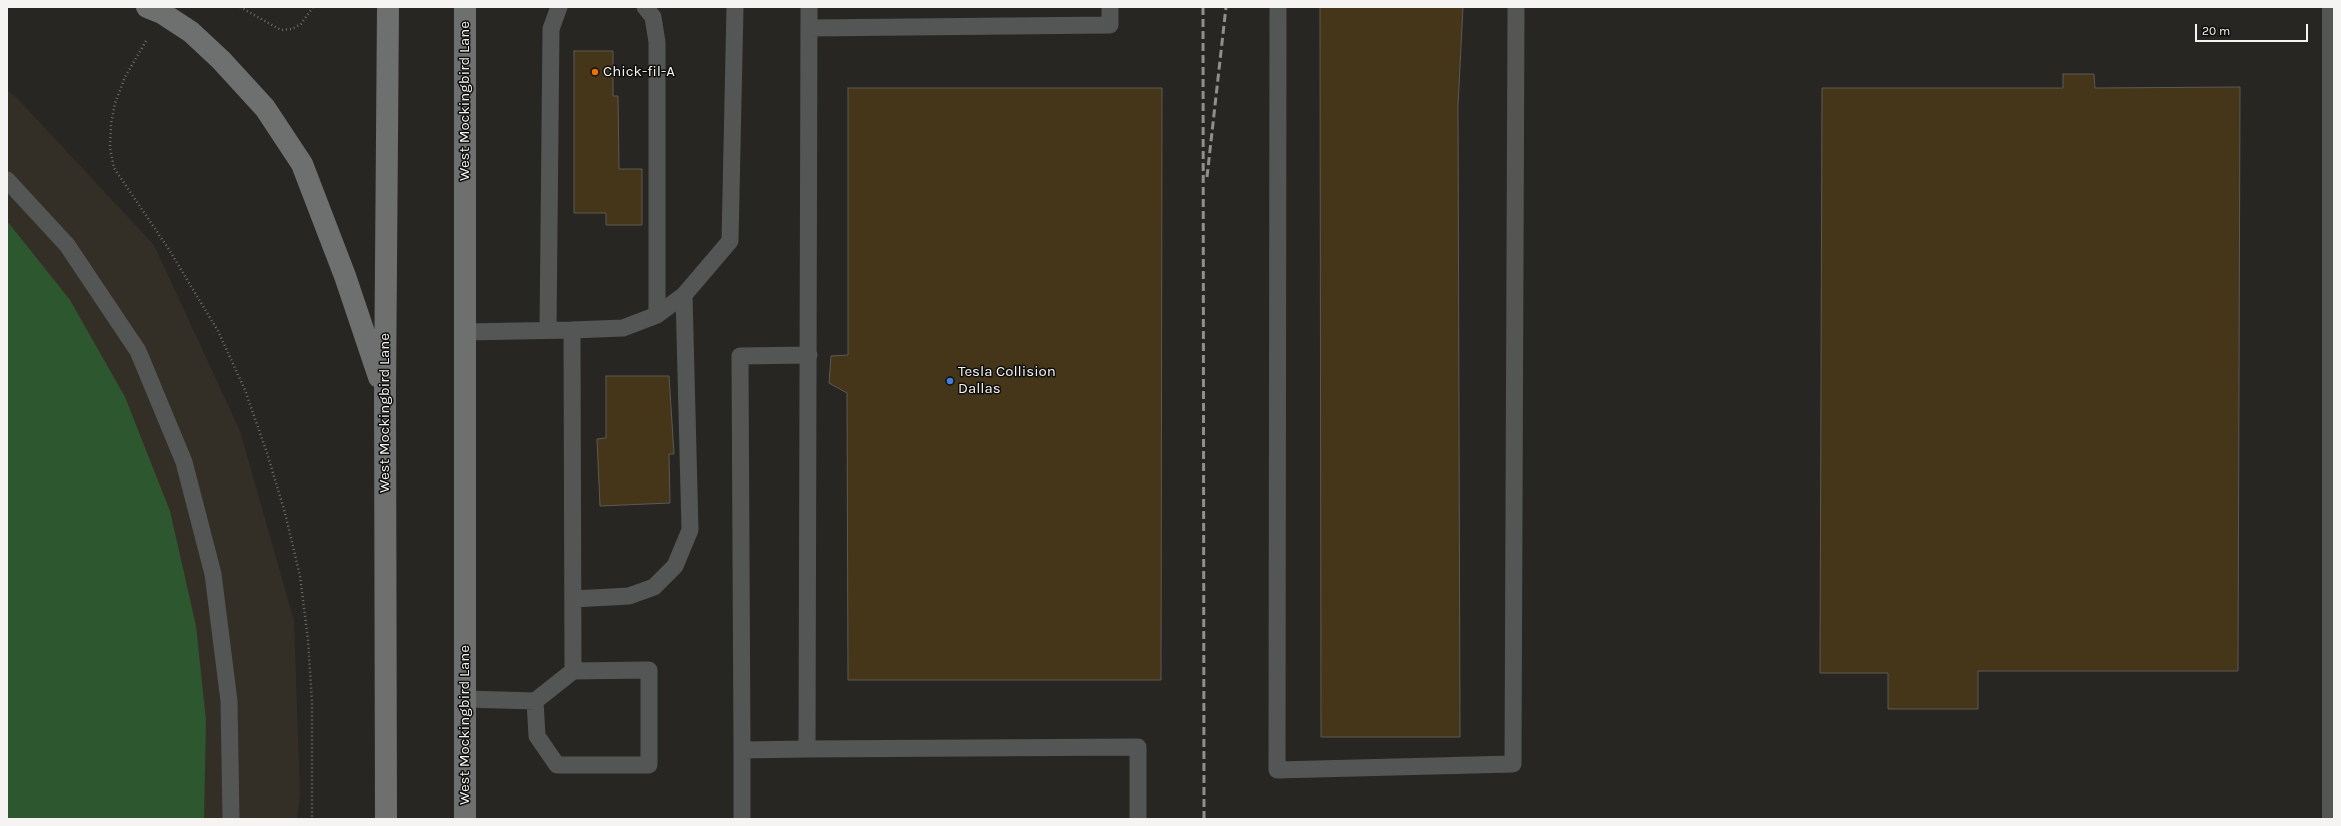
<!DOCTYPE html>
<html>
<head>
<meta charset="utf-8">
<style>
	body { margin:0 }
	#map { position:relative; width:2341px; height:826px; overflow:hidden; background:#282622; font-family:Karla,sans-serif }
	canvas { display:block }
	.frame { position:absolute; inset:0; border:8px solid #f5f4f2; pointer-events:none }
	.scale { position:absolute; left:2195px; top:24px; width:113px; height:18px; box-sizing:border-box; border:2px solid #f5f4f2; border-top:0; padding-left:5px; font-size:12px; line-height:14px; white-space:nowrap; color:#f5f4f2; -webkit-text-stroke:3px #100f0d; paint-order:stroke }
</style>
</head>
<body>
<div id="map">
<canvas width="2341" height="826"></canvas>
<div class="frame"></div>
<div class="scale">20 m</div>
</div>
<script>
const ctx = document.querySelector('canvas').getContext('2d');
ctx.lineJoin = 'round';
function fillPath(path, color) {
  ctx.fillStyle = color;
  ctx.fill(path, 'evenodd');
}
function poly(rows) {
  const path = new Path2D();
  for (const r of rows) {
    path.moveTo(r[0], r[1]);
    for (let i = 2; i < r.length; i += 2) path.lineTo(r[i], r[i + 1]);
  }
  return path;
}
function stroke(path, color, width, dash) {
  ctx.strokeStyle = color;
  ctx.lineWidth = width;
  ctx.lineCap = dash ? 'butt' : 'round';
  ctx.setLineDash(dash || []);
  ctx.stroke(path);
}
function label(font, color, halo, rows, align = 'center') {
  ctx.font = font + ' Karla,sans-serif';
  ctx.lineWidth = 3;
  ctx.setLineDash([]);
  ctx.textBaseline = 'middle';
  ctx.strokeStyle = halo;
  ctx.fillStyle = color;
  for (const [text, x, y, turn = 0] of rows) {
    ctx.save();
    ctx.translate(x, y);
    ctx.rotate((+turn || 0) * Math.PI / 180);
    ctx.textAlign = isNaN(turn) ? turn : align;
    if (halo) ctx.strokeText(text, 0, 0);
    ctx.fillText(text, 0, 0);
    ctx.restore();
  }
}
fillPath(poly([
	[7,90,17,98,154,245,240,431,294,621,300,795,297,819,7,819]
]), '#342f26');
fillPath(poly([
	[7,221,70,300,125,397,170,511,196,626,206,720,204,819,7,819]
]), '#2d572e');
const building = poly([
	[1320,7,1463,7,1458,106,1460,737,1321,737,1320,7],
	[574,51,613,51,613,96,618,96,619,169,642,169,642,225,606,225,606,213,574,213,574,51],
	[2063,74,2094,74,2095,88,2240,87,2238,671,1978,671,1978,709,1888,709,1888,673,1820,673,1822,88,2063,88,2063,74],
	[848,88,1162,88,1161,680,848,680,847,393,829,383,831,356,848,355,848,88],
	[606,376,669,376,674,454,669,454,670,503,600,506,597,439,606,438,606,376]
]);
fillPath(building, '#463619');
stroke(building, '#5c5955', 1);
stroke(poly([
	[240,7,281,30,292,29,301,24,313,7],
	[146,41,125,77,115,103,111,124,110,148,114,168,168,248,218,331,245,390,267,453,285,513,300,576,308,640,312,702,312,819]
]), '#706e6b', 2.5, [1, 3]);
stroke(poly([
	[645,7,653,17,657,42,657,315],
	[809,7,807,749,1138,747,1138,819],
	[1278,7,1277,770,1513,764,1516,7],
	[809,28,1110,25,1110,7],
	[7,180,67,245,138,351,184,462,213,574,229,701,231,819],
	[548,330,551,29,559,7],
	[465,332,572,330],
	[573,599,629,596,654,587,675,566,690,530,684,295],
	[465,699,535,701,573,671,572,330,623,328,657,315,684,295,730,241,735,7],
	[535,701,537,736,557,765,649,765,649,670,573,671],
	[742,750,740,356,809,355],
	[742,819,742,750,807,749]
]), '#535655', 17);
stroke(poly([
	[2333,7,2333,819]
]), '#535655', 22);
stroke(poly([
	[147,7,162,13,191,32,221,60,265,108,302,164,345,276,379,377],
	[386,819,385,393,388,7],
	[465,819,465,7]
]), '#6d706f', 22);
stroke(poly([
	[1203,7,1204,819],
	[1207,177,1226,7]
]), '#908f8c', 3, [8, 4]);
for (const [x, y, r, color] of [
	[595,72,4,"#e8710a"],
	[950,381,4,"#3f7fe0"]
]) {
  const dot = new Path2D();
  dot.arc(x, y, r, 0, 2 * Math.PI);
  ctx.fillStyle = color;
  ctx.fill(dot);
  stroke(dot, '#100f0d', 1.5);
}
label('15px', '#f5f4f2', '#100f0d', [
	["Chick-fil-A",603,72],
	["Tesla Collision",958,372],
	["Dallas",958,389]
], 'left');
label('15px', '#f5f4f2', '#100f0d', [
	["West Mockingbird Lane",465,101,-90],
	["West Mockingbird Lane",385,413,-90],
	["West Mockingbird Lane",465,725,-90]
]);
</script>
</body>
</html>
